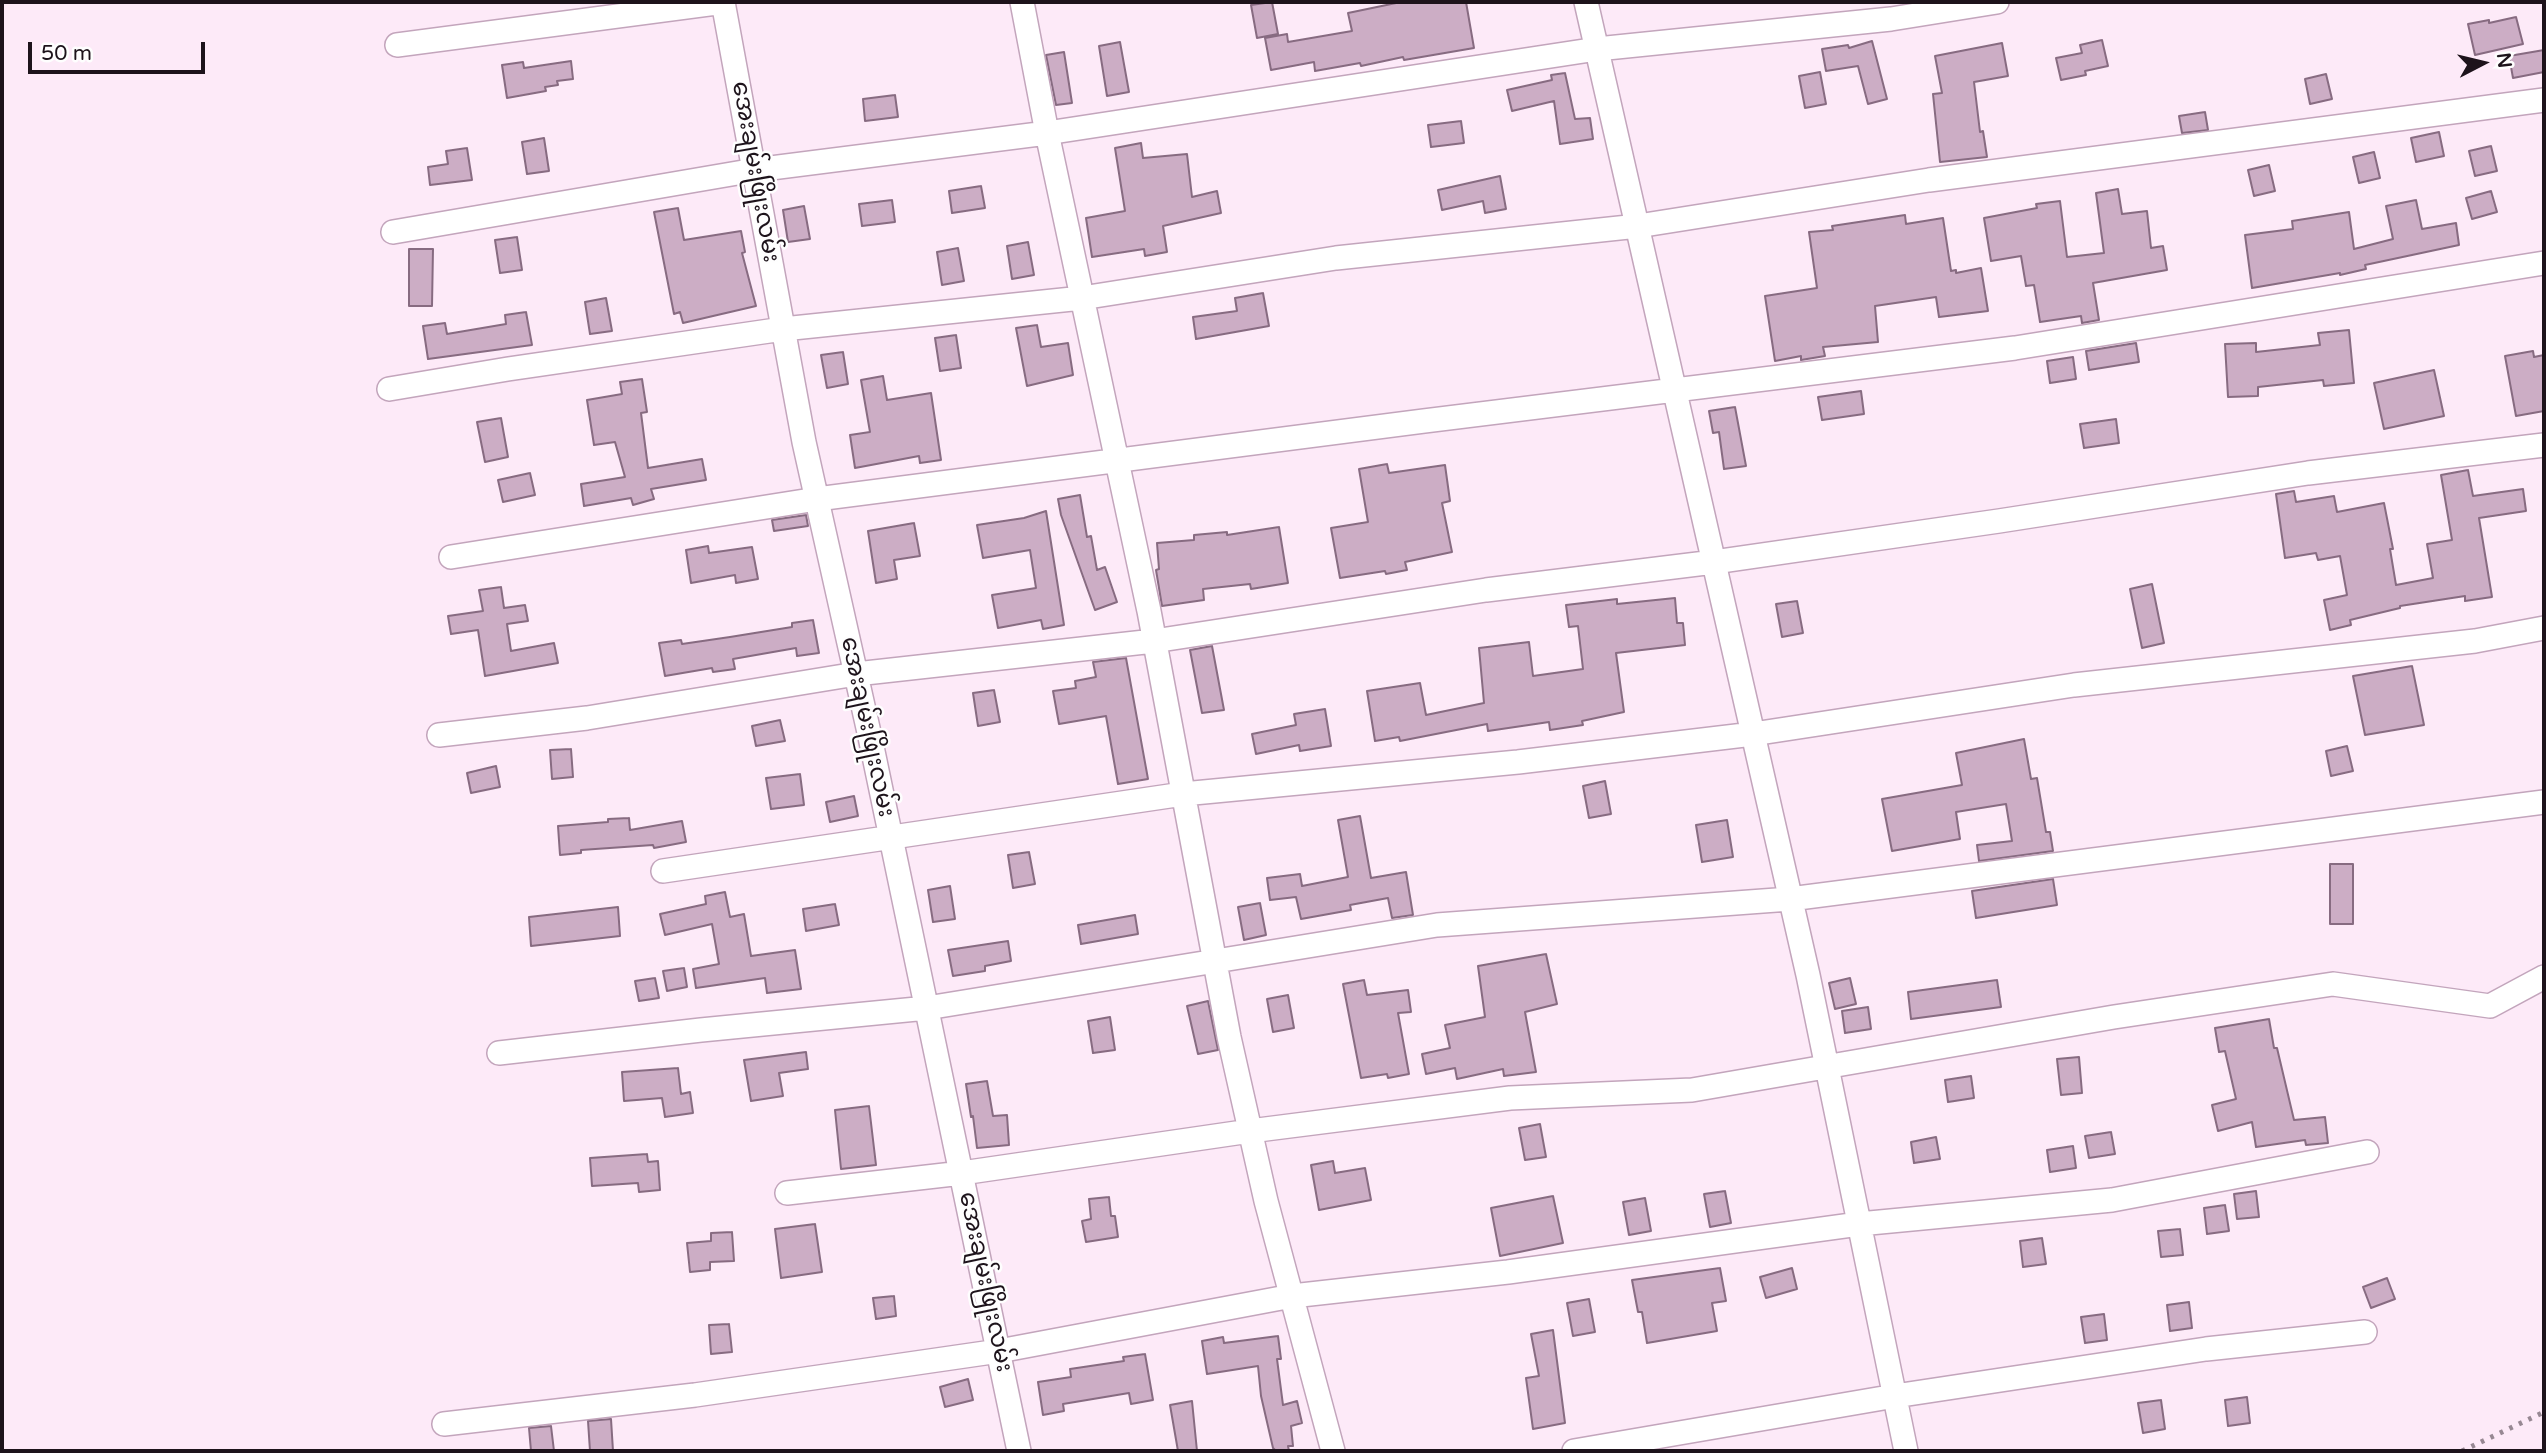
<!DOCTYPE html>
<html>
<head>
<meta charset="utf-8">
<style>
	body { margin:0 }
	#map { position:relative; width:2546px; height:1453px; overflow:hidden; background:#fdeaf8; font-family:"Varela Round",sans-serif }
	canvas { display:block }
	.frame { position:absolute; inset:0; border:4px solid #1d131b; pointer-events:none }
	.north { position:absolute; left:2448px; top:28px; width:70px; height:70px; -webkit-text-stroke:5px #fefefe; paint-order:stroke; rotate:83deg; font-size:19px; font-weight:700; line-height:28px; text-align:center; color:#1d131b }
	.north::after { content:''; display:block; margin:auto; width:24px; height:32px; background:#1d131b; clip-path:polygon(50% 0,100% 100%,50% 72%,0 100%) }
	.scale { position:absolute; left:28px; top:42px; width:177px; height:32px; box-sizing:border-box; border:4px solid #1d131b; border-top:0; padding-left:9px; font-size:21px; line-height:24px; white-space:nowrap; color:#1d131b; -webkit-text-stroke:5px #fefefe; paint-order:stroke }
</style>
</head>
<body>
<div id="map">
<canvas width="2546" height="1453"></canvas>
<div class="frame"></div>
<div class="north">N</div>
<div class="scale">50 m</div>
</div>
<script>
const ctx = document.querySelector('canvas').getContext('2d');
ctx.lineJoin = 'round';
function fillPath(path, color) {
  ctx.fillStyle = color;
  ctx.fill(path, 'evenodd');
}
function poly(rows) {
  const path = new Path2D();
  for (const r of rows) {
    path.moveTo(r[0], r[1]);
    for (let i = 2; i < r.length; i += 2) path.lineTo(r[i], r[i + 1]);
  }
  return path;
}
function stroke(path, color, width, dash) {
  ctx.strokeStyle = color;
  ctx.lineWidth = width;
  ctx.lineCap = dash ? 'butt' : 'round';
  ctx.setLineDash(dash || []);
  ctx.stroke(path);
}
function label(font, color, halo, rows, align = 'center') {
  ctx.font = font + ' "Varela Round","Noto Sans Myanmar",sans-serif';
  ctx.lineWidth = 5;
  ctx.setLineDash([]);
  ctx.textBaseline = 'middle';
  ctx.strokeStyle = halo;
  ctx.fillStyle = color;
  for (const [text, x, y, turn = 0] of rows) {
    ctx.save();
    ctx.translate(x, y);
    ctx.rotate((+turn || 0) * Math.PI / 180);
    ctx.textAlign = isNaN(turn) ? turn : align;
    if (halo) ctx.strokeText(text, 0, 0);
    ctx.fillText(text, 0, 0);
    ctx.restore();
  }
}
const building = poly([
	[1272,2,1278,34,1257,38,1251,5,1272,2],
	[1401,2,1466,2,1474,48,1404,60,1403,57,1361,66,1360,63,1315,71,1314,62,1271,70,1265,38,1287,34,1288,42,1352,31,1348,13,1401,2],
	[2516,17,2523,44,2475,55,2468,24,2489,20,2489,23,2516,17],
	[2102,40,2108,66,2085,71,2086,75,2061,80,2056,58,2082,53,2080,45,2102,40],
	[1872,41,1887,99,1868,104,1858,66,1826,71,1822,49,1848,45,1849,48,1872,41],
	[1120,42,1129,92,1107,96,1099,46,1120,42],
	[2002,43,2008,76,1974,82,1980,132,1983,131,1987,157,1940,162,1933,94,1942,93,1935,56,2002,43],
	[2544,50,2544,72,2513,78,2509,56,2544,50],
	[1064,52,1072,103,1056,105,1046,55,1064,52],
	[571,61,573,79,557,81,558,85,545,87,546,91,507,98,502,65,523,62,524,68,571,61],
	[1820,72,1826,104,1805,108,1799,76,1820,72],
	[1565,73,1575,119,1590,118,1593,139,1560,144,1554,101,1512,111,1507,90,1552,80,1551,75,1565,73],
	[2326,74,2332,99,2310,104,2305,79,2326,74],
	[895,95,898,117,865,121,863,99,895,95],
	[2205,112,2208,130,2182,133,2179,116,2205,112],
	[1461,121,1464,143,1431,147,1428,125,1461,121],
	[2439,132,2444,156,2416,162,2411,138,2439,132],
	[544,138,549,171,527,174,522,142,544,138],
	[1141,143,1143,158,1187,154,1192,197,1217,191,1221,213,1163,226,1167,252,1145,256,1144,249,1092,257,1086,218,1125,211,1115,148,1141,143],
	[2491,146,2497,171,2475,176,2469,151,2491,146],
	[467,148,472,180,430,185,428,167,448,164,446,151,467,148],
	[2374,152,2380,178,2359,183,2353,157,2374,152],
	[2269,165,2275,191,2254,196,2248,170,2269,165],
	[1500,176,1506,209,1485,213,1483,201,1442,210,1438,190,1500,176],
	[981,186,985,208,952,213,949,191,981,186],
	[2118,189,2122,214,2147,211,2151,248,2163,246,2167,270,2093,283,2099,320,2082,323,2081,316,2040,322,2034,285,2026,286,2021,256,1991,261,1984,218,2037,208,2036,204,2060,201,2067,257,2104,253,2096,193,2118,189],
	[2491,191,2497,212,2472,219,2466,198,2491,191],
	[892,200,895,222,862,226,859,204,892,200],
	[2416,200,2422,229,2456,223,2459,245,2365,265,2366,269,2340,275,2340,273,2252,288,2245,235,2293,229,2292,221,2349,212,2354,249,2393,239,2386,206,2416,200],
	[804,206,810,239,788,242,783,210,804,206],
	[678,208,684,240,741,231,745,252,742,253,756,306,683,323,680,312,674,314,654,212,678,208],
	[1905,215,1906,224,1943,218,1951,271,1956,270,1956,273,1981,268,1988,311,1939,317,1936,297,1875,306,1878,342,1823,347,1825,356,1801,360,1801,356,1775,361,1765,296,1817,288,1809,232,1833,230,1832,226,1905,215],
	[517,237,522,270,500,273,495,240,517,237],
	[1028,242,1034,275,1012,279,1007,246,1028,242],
	[958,248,964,281,942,285,937,252,958,248],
	[409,249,433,249,432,306,409,306,409,249],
	[1263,293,1269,326,1196,339,1193,317,1237,311,1235,298,1263,293],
	[606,298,612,331,590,334,585,302,606,298],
	[526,312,532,345,428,359,423,326,445,323,447,334,506,324,505,315,526,312],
	[1037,325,1041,347,1068,343,1073,375,1027,386,1016,328,1037,325],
	[2349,330,2354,383,2324,386,2323,380,2258,387,2258,396,2228,397,2225,344,2256,343,2256,352,2320,345,2318,333,2349,330],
	[956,335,961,368,940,371,935,338,956,335],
	[2136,343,2139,362,2089,370,2086,351,2136,343],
	[2533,351,2534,357,2544,355,2544,411,2516,416,2505,356,2533,351],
	[843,352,848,384,827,388,821,355,843,352],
	[2073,357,2076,379,2050,383,2047,361,2073,357],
	[2434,370,2444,416,2384,429,2374,383,2434,370],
	[883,376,887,400,931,393,941,460,920,463,919,456,855,468,850,435,870,432,861,380,883,376],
	[642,379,647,412,641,413,648,468,702,459,706,480,651,489,654,499,633,505,631,498,584,506,581,484,625,477,615,442,594,445,587,400,622,394,620,382,642,379],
	[1861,391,1864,414,1822,420,1818,397,1861,391],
	[1735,407,1746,466,1724,469,1719,432,1713,433,1709,411,1735,407],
	[501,418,508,457,485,462,477,422,501,418],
	[2116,419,2119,443,2084,448,2080,424,2116,419],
	[1387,464,1389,473,1445,465,1450,501,1442,503,1452,552,1405,562,1407,570,1386,574,1385,571,1340,578,1331,528,1368,522,1359,469,1387,464],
	[2468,470,2473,496,2523,489,2526,511,2479,518,2492,597,2465,601,2465,596,2400,606,2400,608,2350,620,2351,625,2330,630,2324,600,2347,595,2340,556,2318,560,2316,553,2285,558,2276,494,2294,491,2296,502,2334,496,2337,512,2384,503,2393,549,2390,549,2396,585,2433,578,2427,544,2452,540,2441,475,2468,470],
	[530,473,535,495,503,502,498,480,530,473],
	[1080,495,1087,537,1091,536,1097,570,1105,567,1117,602,1095,610,1061,515,1058,499,1080,495],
	[1046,511,1064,625,1043,629,1041,620,998,628,992,595,1036,588,1030,550,983,558,977,525,1024,518,1046,511],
	[806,515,808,526,774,531,772,520,806,515],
	[914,523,920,556,894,560,897,579,876,583,868,531,914,523],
	[1279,527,1288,583,1251,589,1250,584,1203,589,1204,600,1162,606,1156,570,1159,569,1157,543,1194,540,1194,535,1227,532,1227,535,1279,527],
	[708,546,709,553,752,547,758,579,736,583,735,575,691,583,686,550,708,546],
	[2152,584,2164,643,2142,648,2130,589,2152,584],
	[501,587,504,608,525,605,528,621,507,624,511,651,554,643,558,663,485,676,478,630,451,634,448,616,483,611,479,590,501,587],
	[1675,598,1677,623,1683,623,1685,645,1616,653,1624,712,1582,721,1583,725,1550,730,1549,722,1488,731,1487,724,1400,741,1399,737,1375,741,1367,691,1420,683,1426,715,1484,703,1479,648,1529,642,1533,676,1583,669,1578,626,1569,627,1566,605,1617,599,1617,604,1675,598],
	[1797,601,1803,633,1782,637,1776,604,1797,601],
	[813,620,819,653,797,656,796,648,733,659,735,669,713,672,712,668,665,676,659,643,681,640,682,644,730,637,792,627,792,623,813,620],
	[1212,646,1224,710,1202,713,1190,650,1212,646],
	[1126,658,1148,779,1118,784,1106,716,1059,724,1053,691,1076,688,1075,681,1096,677,1093,662,1126,658],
	[2412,666,2424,725,2365,735,2353,676,2412,666],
	[994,690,1000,722,978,726,973,693,994,690],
	[1325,709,1331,746,1300,751,1299,745,1256,754,1252,734,1296,725,1294,714,1325,709],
	[780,720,785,741,756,746,752,726,780,720],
	[2024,739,2031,779,2037,778,2046,832,2050,832,2053,851,1979,861,1977,845,2012,841,2006,804,1956,812,1960,839,1892,851,1882,799,1962,785,1956,753,2024,739],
	[2347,746,2353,771,2331,776,2326,751,2347,746],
	[571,749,573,777,552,779,550,750,571,749],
	[496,766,500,787,471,793,467,773,496,766],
	[800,774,804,805,771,809,766,778,800,774],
	[1605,781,1611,814,1589,818,1583,786,1605,781],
	[854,796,858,816,830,822,826,802,854,796],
	[1360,816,1371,878,1406,872,1413,915,1392,918,1388,898,1350,905,1351,910,1301,919,1296,897,1270,900,1267,878,1300,874,1302,886,1348,877,1338,820,1360,816],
	[629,818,630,830,682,821,686,842,654,848,653,845,581,850,581,853,560,855,558,826,608,822,608,819,629,818],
	[1727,820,1733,857,1702,862,1696,825,1727,820],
	[1029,852,1035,884,1013,888,1008,855,1029,852],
	[2330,864,2353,864,2353,924,2330,924,2330,864],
	[2053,879,2057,905,1976,918,1972,891,2053,879],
	[950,886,955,919,933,922,928,890,950,886],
	[725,892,730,917,744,914,751,956,795,950,801,989,767,993,765,978,696,988,693,969,719,964,712,924,665,935,660,914,706,904,705,896,725,892],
	[1260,903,1266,935,1244,940,1238,907,1260,903],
	[835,904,839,925,806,931,803,909,835,904],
	[618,907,620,936,531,946,529,917,618,907],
	[1135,915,1138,934,1081,944,1078,925,1135,915],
	[1008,941,1011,961,985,966,985,971,953,976,948,950,1008,941],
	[1546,954,1557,1004,1525,1012,1536,1072,1504,1076,1503,1069,1457,1079,1455,1068,1426,1074,1422,1054,1450,1048,1445,1025,1485,1017,1478,966,1546,954],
	[684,968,687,987,667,991,663,971,684,968],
	[655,978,659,998,639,1001,635,981,655,978],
	[1850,978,1856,1004,1835,1009,1829,983,1850,978],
	[1364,980,1367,995,1408,990,1411,1012,1398,1013,1409,1074,1388,1078,1387,1074,1361,1078,1343,984,1364,980],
	[1997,980,2001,1007,1911,1019,1908,992,1997,980],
	[1288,995,1294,1028,1273,1032,1267,999,1288,995],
	[1208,1001,1218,1050,1198,1054,1187,1006,1208,1001],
	[1868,1007,1871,1029,1845,1033,1842,1011,1868,1007],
	[1110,1017,1115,1050,1093,1053,1088,1021,1110,1017],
	[2269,1019,2274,1048,2277,1048,2294,1120,2325,1117,2328,1143,2306,1145,2305,1140,2256,1147,2252,1122,2218,1131,2212,1105,2236,1099,2225,1051,2219,1052,2215,1028,2269,1019],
	[806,1052,808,1069,779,1073,783,1096,751,1101,744,1060,806,1052],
	[2079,1057,2082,1093,2061,1095,2057,1059,2079,1057],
	[678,1068,681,1094,690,1092,693,1113,665,1117,662,1098,624,1101,622,1072,678,1068],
	[1971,1076,1974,1098,1948,1102,1945,1080,1971,1076],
	[987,1081,993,1116,1007,1115,1009,1145,977,1148,973,1116,971,1117,966,1084,987,1081],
	[869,1106,876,1165,841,1169,835,1110,869,1106],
	[1540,1124,1546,1157,1525,1160,1519,1128,1540,1124],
	[2111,1132,2115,1154,2089,1158,2085,1136,2111,1132],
	[1936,1137,1940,1159,1914,1163,1911,1142,1936,1137],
	[2073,1146,2076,1168,2050,1172,2047,1150,2073,1146],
	[647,1154,648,1162,658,1161,660,1190,639,1192,638,1183,592,1186,590,1158,647,1154],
	[1333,1161,1335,1173,1365,1168,1371,1200,1319,1210,1311,1165,1333,1161],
	[1725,1191,1731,1223,1710,1227,1704,1194,1725,1191],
	[2256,1191,2259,1217,2237,1219,2234,1194,2256,1191],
	[1553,1196,1563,1243,1500,1256,1491,1208,1553,1196],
	[1109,1197,1111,1216,1115,1216,1118,1237,1086,1242,1082,1221,1091,1219,1089,1199,1109,1197],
	[1645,1198,1651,1231,1629,1235,1623,1202,1645,1198],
	[2225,1205,2229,1231,2207,1234,2204,1208,2225,1205],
	[815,1224,822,1272,781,1278,775,1229,815,1224],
	[2180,1229,2183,1255,2161,1257,2158,1231,2180,1229],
	[732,1232,734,1261,710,1262,710,1270,690,1272,687,1243,711,1241,711,1233,732,1232],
	[2042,1238,2046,1264,2023,1267,2020,1241,2042,1238],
	[1720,1268,1726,1301,1712,1303,1717,1331,1647,1343,1642,1312,1638,1312,1632,1280,1720,1268],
	[1792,1268,1797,1289,1766,1298,1760,1277,1792,1268],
	[2387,1278,2395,1299,2371,1308,2363,1287,2387,1278],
	[894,1296,896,1316,876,1319,873,1298,894,1296],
	[1589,1299,1595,1332,1573,1336,1567,1303,1589,1299],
	[2189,1302,2192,1328,2170,1331,2167,1305,2189,1302],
	[2104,1314,2107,1340,2085,1343,2081,1317,2104,1314],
	[729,1324,732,1352,711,1354,709,1325,729,1324],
	[1553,1330,1565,1423,1533,1429,1526,1378,1539,1376,1531,1334,1553,1330],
	[1278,1336,1281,1359,1277,1359,1283,1405,1297,1401,1302,1423,1291,1426,1293,1446,1288,1446,1289,1451,1276,1451,1273,1448,1261,1396,1258,1366,1207,1374,1202,1341,1223,1337,1224,1343,1278,1336],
	[1145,1354,1153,1400,1131,1404,1129,1393,1063,1404,1064,1411,1043,1415,1038,1382,1071,1377,1070,1369,1124,1361,1123,1357,1145,1354],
	[968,1379,973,1400,945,1407,940,1387,968,1379],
	[2247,1397,2250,1423,2228,1426,2225,1400,2247,1397],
	[2161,1400,2165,1429,2143,1433,2138,1403,2161,1400],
	[1192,1401,1197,1451,1178,1451,1170,1405,1192,1401],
	[611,1419,613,1451,590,1451,588,1421,611,1419],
	[551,1426,554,1451,531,1451,529,1428,551,1426]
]);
fillPath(building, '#ccadc5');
stroke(building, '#876b81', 2);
const minor = poly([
	[723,2,804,442,870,737,1019,1451],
	[1022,2,1047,133,1149,611,1229,1037,1266,1201,1333,1451],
	[1586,2,1808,975,1906,1451],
	[397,45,724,2],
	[393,232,755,170,1047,133,1597,49,1891,19,1997,2],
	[389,389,508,369,783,329,1082,298,1336,258,1638,226,1929,180,2544,100],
	[451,557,817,499,1424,421,2015,348,2544,263],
	[439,735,587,718,856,674,1154,641,1486,590,1714,562,1999,521,2308,473,2544,445],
	[663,871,1183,794,1518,762,1753,734,2074,685,2475,641,2544,628],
	[499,1053,701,1030,927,1008,1437,925,1790,899,2544,802],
	[787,1193,962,1173,1250,1131,1510,1098,1692,1090,2114,1017,2333,984,2490,1006,2544,977],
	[444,1424,695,1395,999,1351,1292,1296,1508,1272,1859,1224,2112,1200,2367,1152],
	[1574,1451,1895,1396,2206,1349,2365,1332]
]);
stroke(minor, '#c3a5bc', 26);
stroke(minor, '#fff', 23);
stroke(poly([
	[2462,1451,2544,1412]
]), '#978893', 5, [3.5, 7]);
label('24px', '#1d131b', '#fefefe', [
	["အေးချမ်းဖြိုးလမ်း",755,172,80],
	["အေးချမ်းဖြိုးလမ်း",867,727,78],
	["အေးချမ်းဖြိုးလမ်း",985,1282,78]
]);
</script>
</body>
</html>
